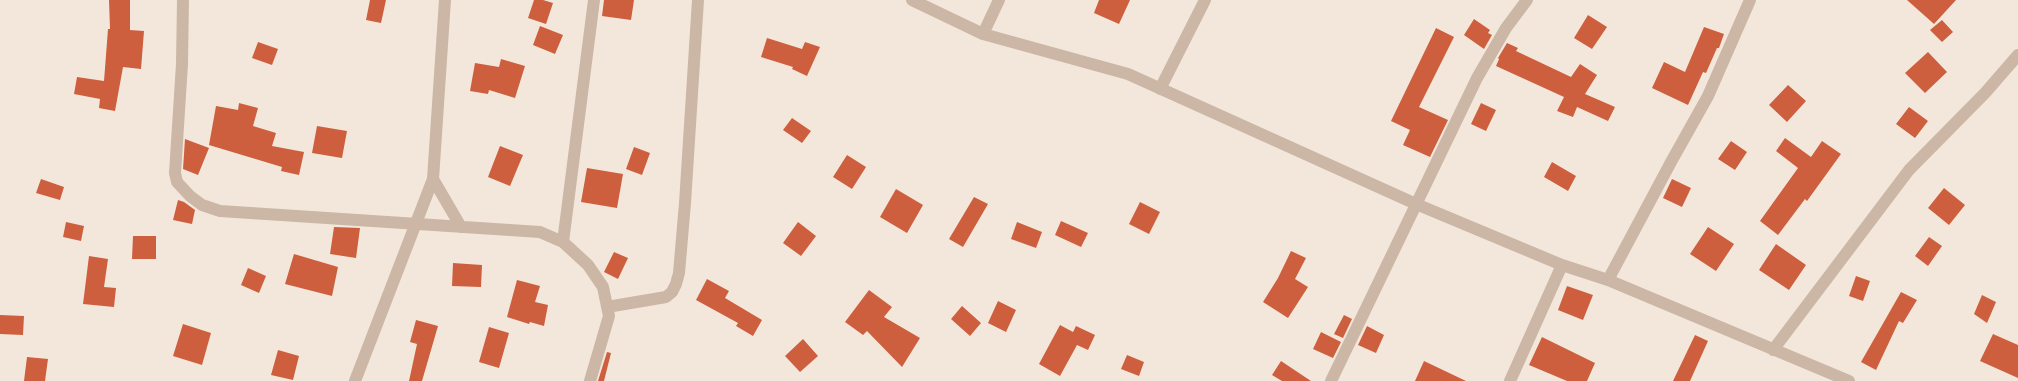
<!DOCTYPE html>
<html>
<head>
<meta charset="utf-8">
<style>
	body { margin:0 }
	canvas { display:block; background:#f3e7db }
</style>
</head>
<body>
<canvas width="2018" height="381"></canvas>
<script>
const ctx = document.querySelector('canvas').getContext('2d');
ctx.lineJoin = 'round';
function fillPath(path, color) {
  ctx.fillStyle = color;
  ctx.fill(path, 'evenodd');
}
function poly(rows) {
  const path = new Path2D();
  for (const r of rows) {
    path.moveTo(r[0], r[1]);
    for (let i = 2; i < r.length; i += 2) path.lineTo(r[i], r[i + 1]);
  }
  return path;
}
function stroke(path, color, width, dash) {
  ctx.strokeStyle = color;
  ctx.lineWidth = width;
  ctx.lineCap = dash ? 'butt' : 'round';
  ctx.setLineDash(dash || []);
  ctx.stroke(path);
}
fillPath(poly([
	[109,0,130,0,130,30,144,31,141,69,123,67,115,111,99,108,100,99,74,94,77,77,104,81,108,29,110,29],
	[370,0,386,0,381,23,366,20],
	[534,0,543,0,553,3,546,24,528,18],
	[604,0,634,0,631,20,602,16],
	[1099,0,1130,0,1119,24,1094,13],
	[1907,0,1956,0,1934,24],
	[1588,15,1607,27,1592,49,1574,38],
	[1474,19,1490,30,1488,33,1492,35,1484,49,1464,35],
	[1942,20,1953,32,1942,42,1930,30],
	[540,26,563,35,555,54,533,45],
	[1704,27,1724,34,1719,48,1717,48,1706,73,1703,72,1688,105,1652,88,1664,62,1685,72],
	[1436,28,1454,37,1419,107,1448,120,1430,157,1403,145,1410,130,1391,121],
	[767,38,802,49,805,42,820,47,807,76,792,69,793,67,761,57],
	[258,42,278,49,272,65,252,58],
	[1507,43,1518,48,1516,51,1571,77,1580,64,1597,75,1585,94,1615,107,1608,121,1577,107,1573,117,1557,111,1564,97,1496,66,1499,59,1498,58],
	[1928,52,1947,72,1925,93,1905,73],
	[501,59,525,66,515,98,489,90,488,94,470,91,475,63,499,67],
	[1788,85,1806,101,1787,122,1769,105],
	[239,103,258,108,253,126,276,133,272,146,304,152,299,175,281,171,282,167,209,145,216,106,238,110],
	[1481,103,1496,110,1486,131,1471,124],
	[1909,107,1928,121,1915,138,1896,124],
	[792,118,811,131,802,143,783,130],
	[317,126,347,131,342,158,312,153],
	[1785,138,1811,157,1822,141,1841,154,1807,201,1805,199,1778,235,1760,221,1798,168,1776,151],
	[185,139,209,148,198,175,183,169],
	[1731,141,1747,152,1735,170,1718,159],
	[500,146,523,155,510,186,488,177],
	[634,147,650,153,642,175,626,169],
	[847,155,866,167,852,189,833,177],
	[1552,162,1576,176,1568,191,1544,177],
	[587,168,623,174,617,208,581,202],
	[41,179,64,187,60,200,36,193],
	[1672,179,1691,188,1682,207,1663,198],
	[1944,188,1965,205,1949,225,1928,208],
	[896,189,923,205,907,233,880,217],
	[974,197,988,204,963,247,949,239],
	[178,200,184,202,195,210,192,224,173,220],
	[1140,202,1160,212,1149,234,1129,224],
	[1061,221,1088,233,1081,247,1055,235],
	[66,222,84,226,81,241,63,237],
	[798,222,816,236,801,256,783,243],
	[1017,222,1042,232,1036,248,1011,239],
	[334,227,360,228,356,258,330,254],
	[1708,227,1734,244,1716,271,1690,254],
	[133,236,156,236,156,259,132,259],
	[1929,237,1942,246,1928,266,1915,256],
	[1776,244,1806,265,1789,290,1759,270],
	[1291,251,1306,258,1295,279,1308,287,1288,318,1263,302,1278,278],
	[614,252,628,258,618,279,604,272],
	[294,254,338,267,332,296,285,284],
	[89,256,108,259,104,287,116,288,114,307,83,304],
	[453,263,482,265,481,287,452,286],
	[248,268,266,276,259,293,241,285],
	[1856,276,1870,281,1863,301,1849,296],
	[707,279,729,291,725,298,762,320,753,336,736,326,738,323,696,300],
	[517,280,540,286,535,302,548,305,544,326,530,322,529,324,507,317],
	[1567,286,1593,295,1583,320,1558,310],
	[869,290,892,307,884,317,920,338,902,367,867,331,863,335,845,322],
	[1901,292,1917,300,1903,323,1899,321,1876,370,1861,362],
	[1982,295,1996,302,1987,323,1974,314],
	[998,301,1016,310,1006,332,988,323],
	[962,306,981,323,970,336,951,319],
	[0,315,24,316,23,335,0,334],
	[1344,315,1352,319,1343,338,1334,334],
	[416,320,438,326,422,381,409,381,417,344,410,342],
	[183,324,211,333,202,365,173,356],
	[1060,325,1073,332,1076,326,1095,335,1088,350,1077,345,1060,376,1039,364],
	[1367,326,1384,335,1376,353,1358,345],
	[489,327,509,333,499,368,479,362],
	[1321,332,1341,342,1333,358,1313,349],
	[1993,334,2018,345,2018,378,1980,361],
	[1695,335,1708,341,1690,381,1673,381],
	[1542,337,1595,363,1587,381,1567,381,1529,365],
	[803,339,818,356,800,372,785,356],
	[278,350,299,356,293,380,271,375],
	[607,352,611,353,604,381,598,381],
	[1127,355,1144,362,1139,376,1121,369],
	[27,357,48,359,45,381,24,381],
	[1281,361,1311,381,1282,381,1272,375],
	[1424,361,1466,381,1415,381]
]), '#ce5f3e');
stroke(poly([
	[183,0,182,64,175,173,177,182,190,196,202,205,220,211,540,232,563,242,588,265,603,287,609,316,590,381],
	[912,0,983,34,1128,74,1416,204,1562,265,1608,280,1849,381],
	[983,34,999,0],
	[1160,89,1205,0],
	[433,179,461,227],
	[563,242,594,0],
	[1608,280,1671,162,1708,96,1750,0],
	[607,307,666,297,672,292,676,284,679,273,685,203,698,0],
	[1773,350,1909,170,1985,93,2018,55],
	[355,381,433,179,445,0],
	[1331,381,1477,78,1506,28,1527,0],
	[1510,381,1562,265]
]), '#ccb7a6', 12);
</script>
</body>
</html>
